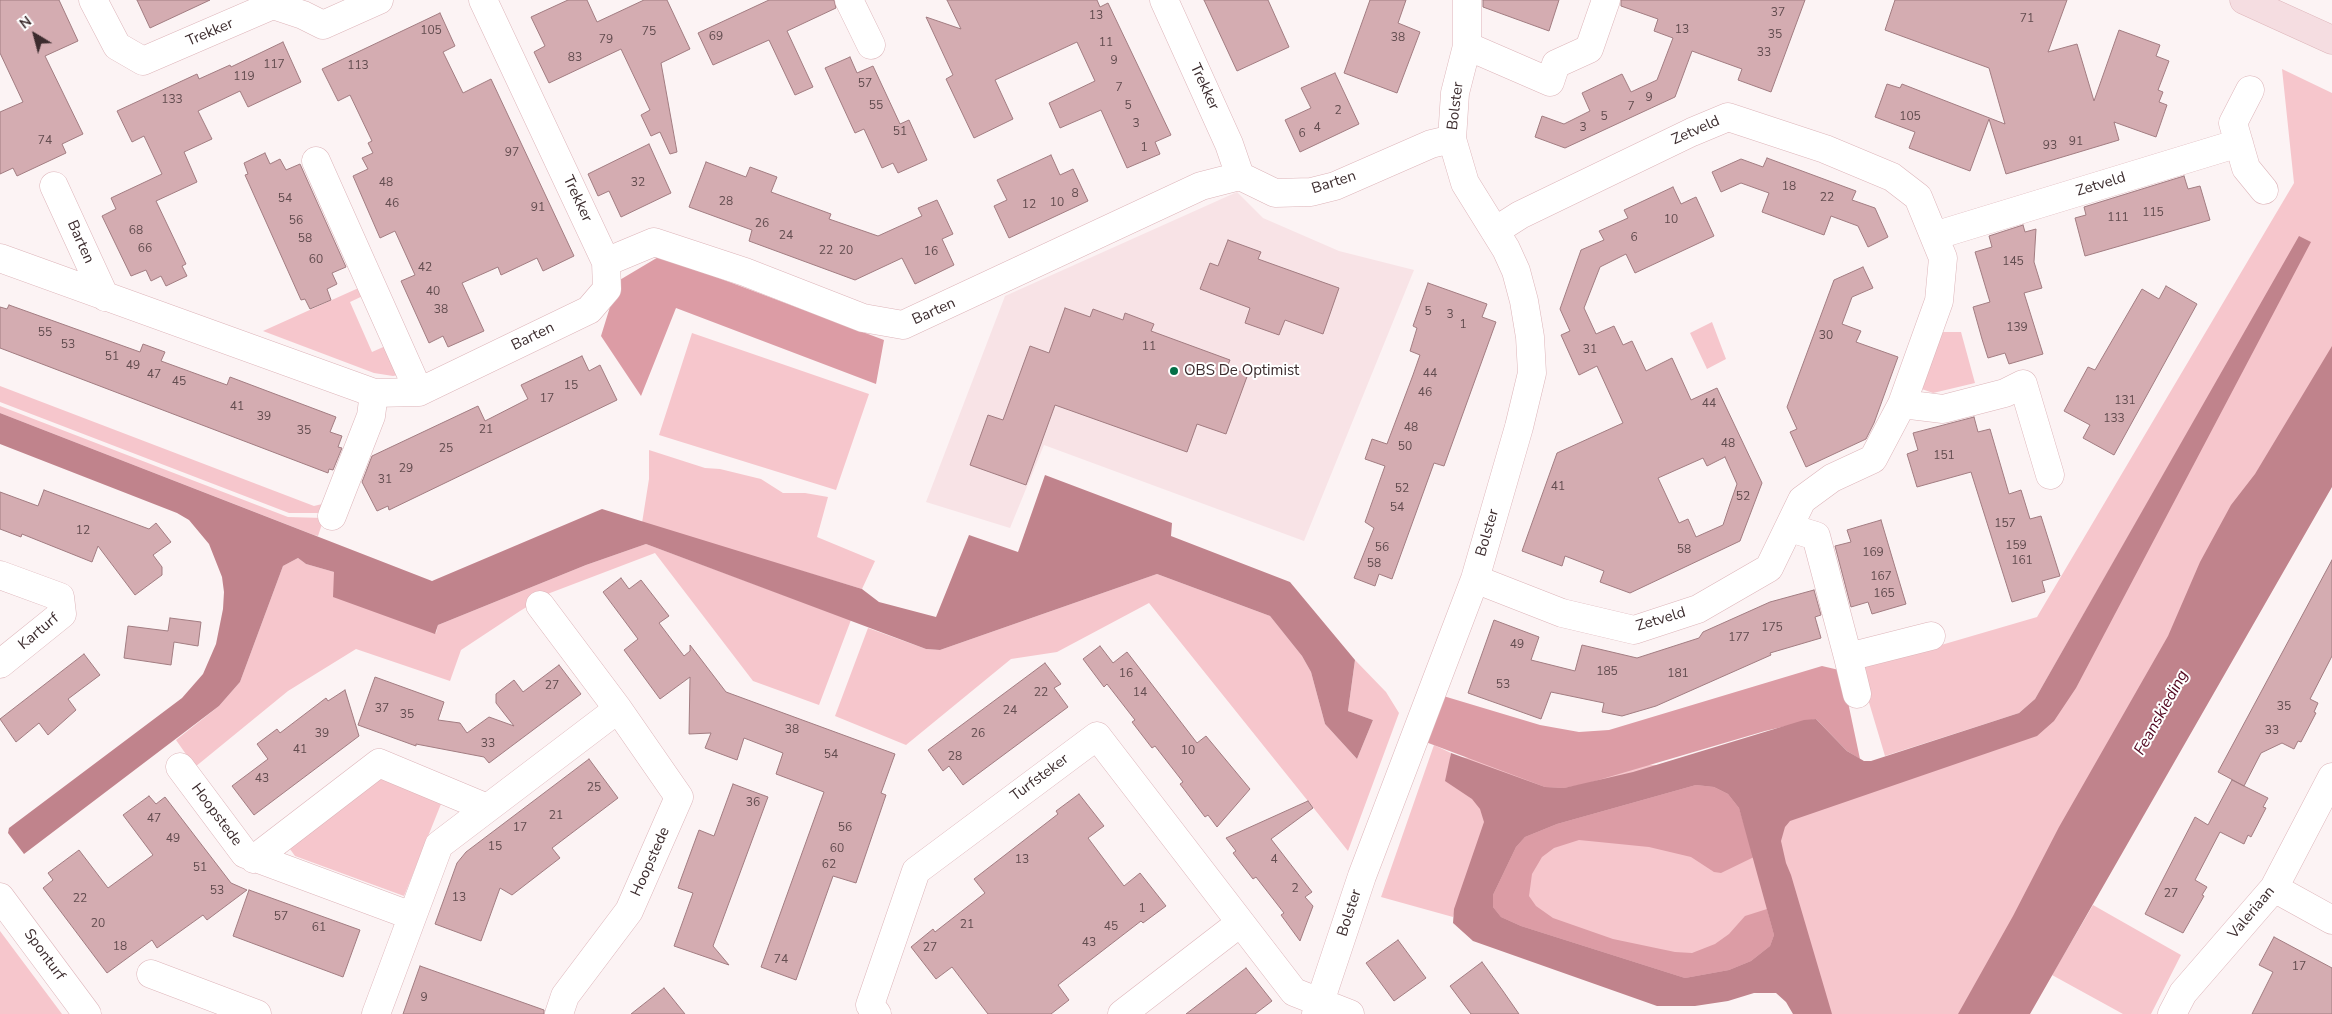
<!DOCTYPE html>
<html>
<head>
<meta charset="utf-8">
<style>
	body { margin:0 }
	#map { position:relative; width:2332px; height:1014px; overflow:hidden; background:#fcf3f4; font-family:"Nunito Sans",sans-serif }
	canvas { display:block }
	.north { position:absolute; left:10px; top:10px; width:50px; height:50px; -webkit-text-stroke:4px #fff; paint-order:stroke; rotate:323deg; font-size:14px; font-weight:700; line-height:20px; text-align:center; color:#3c2c2e }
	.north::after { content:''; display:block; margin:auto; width:18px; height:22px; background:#3c2c2e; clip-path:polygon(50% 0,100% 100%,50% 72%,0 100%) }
</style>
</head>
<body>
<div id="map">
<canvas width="2332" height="1014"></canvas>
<div class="north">N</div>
</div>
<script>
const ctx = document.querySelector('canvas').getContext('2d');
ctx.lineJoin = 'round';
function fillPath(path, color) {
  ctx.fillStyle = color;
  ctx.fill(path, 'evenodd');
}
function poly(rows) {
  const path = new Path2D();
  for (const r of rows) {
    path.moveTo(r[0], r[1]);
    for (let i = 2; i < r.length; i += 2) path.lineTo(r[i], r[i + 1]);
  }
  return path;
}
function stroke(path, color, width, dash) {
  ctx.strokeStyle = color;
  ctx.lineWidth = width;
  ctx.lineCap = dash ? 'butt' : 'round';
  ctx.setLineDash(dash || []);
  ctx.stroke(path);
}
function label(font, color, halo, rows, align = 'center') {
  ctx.font = font + ' "Nunito Sans",sans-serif';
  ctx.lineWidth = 4;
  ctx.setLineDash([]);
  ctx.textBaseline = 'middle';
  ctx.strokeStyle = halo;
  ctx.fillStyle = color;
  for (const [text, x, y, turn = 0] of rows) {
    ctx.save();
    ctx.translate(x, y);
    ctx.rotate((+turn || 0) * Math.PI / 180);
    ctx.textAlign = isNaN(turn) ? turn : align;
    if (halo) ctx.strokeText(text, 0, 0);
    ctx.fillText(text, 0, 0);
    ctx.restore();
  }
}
fillPath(poly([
	[1237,192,1263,218,1339,251,1414,270,1304,541,1044,445,1010,528,926,502,1005,296]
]), '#f8e3e6');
fillPath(poly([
	[2282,69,2332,93,2332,359,1964,1014,1808,1014,1793,971,1713,990,1454,914,1453,917,1381,897,1434,745,1451,753,1450,757,1864,773,2033,719,2300,237,2035,699,2019,713,1885,756,1859,669,2037,617,2294,183],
	[363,286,367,294,350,302,372,352,390,344,403,374,393,376,374,373,263,331],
	[1712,322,1726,359,1707,369,1690,333],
	[1940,332,1961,332,1975,383,1933,393,1919,388],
	[692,333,869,394,836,490,659,435],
	[0,386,314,506,330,502,327,513,289,513,0,402],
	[0,406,288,517,324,518,318,536,314,535,0,413],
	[649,450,705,468,720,469,761,479,783,493,805,493,828,497,817,537,875,561,862,589,642,523,649,479],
	[646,544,851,620,819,705,753,681,655,553,550,593,520,611,461,650,450,681,356,649,288,691,195,767,176,740,219,706,240,682,283,566,298,558,306,564,334,572,436,633,438,625,586,565],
	[1157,574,1270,616,1302,656,1311,672,1325,724,1357,759,1373,720,1348,711,1355,660,1386,692,1399,713,1348,851,1149,603,1057,652,1011,659,906,745,835,716,868,628,926,649,940,650],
	[379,775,437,797,441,804,404,896,295,856,287,845],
	[2093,905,2181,955,2151,1014,2123,1014,2052,975],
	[0,931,62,1014,0,1014]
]), '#f6c6cc');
fillPath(poly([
	[660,256,884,340,876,384,676,308,641,396,601,336,618,281],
	[1822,666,1839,670,1845,688,1860,759,1847,751,1816,719,1765,731,1585,784,1564,788,1545,787,1423,741,1440,695,1540,725,1579,732,1609,730],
	[1696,785,1714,787,1728,794,1739,808,1754,857,1721,873,1714,872,1691,857,1649,847,1579,840,1554,848,1542,857,1532,874,1529,896,1536,906,1553,918,1613,939,1675,952,1692,953,1715,944,1729,934,1745,916,1767,909,1774,935,1770,946,1751,961,1729,970,1685,978,1521,926,1501,917,1493,907,1493,895,1516,847,1525,837,1557,824]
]), '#dc9ca5');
fillPath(poly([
	[2299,236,2311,242,2076,688,2054,721,2037,736,1790,821,1785,827,1781,841,1786,863,1791,875,1832,1014,1793,1014,1786,1002,1776,993,1754,993,1728,1001,1695,1006,1657,1006,1473,941,1453,923,1454,909,1484,822,1480,809,1472,799,1445,781,1451,753,1545,787,1564,788,1633,772,1804,720,1816,719,1847,751,1864,761,1871,761,2019,713,2035,699],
	[1696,785,1714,787,1728,794,1739,808,1774,935,1770,946,1751,961,1729,970,1685,978,1521,926,1501,917,1493,907,1493,895,1516,847,1525,837,1557,824],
	[2332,346,2332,487,2030,1014,1958,1014,2013,916,2059,827,2168,636,2200,562,2231,505,2255,474],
	[0,413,432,581,602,509,862,589,879,602,936,617,969,535,1018,552,1045,475,1172,523,1171,536,1290,582,1355,660,1348,711,1373,720,1357,759,1325,724,1311,672,1302,656,1270,616,1157,574,940,650,926,649,646,544,586,565,438,625,435,634,333,597,334,572,306,564,298,558,283,566,240,682,219,706,24,854,8,833,9,828,182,698,203,674,216,644,223,609,224,592,222,577,209,544,189,520,177,513,0,444]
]), '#c0838c');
const building = poly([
	[0,0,59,0,78,41,45,56,83,134,62,144,66,153,17,176,13,168,0,174,0,112,23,102,0,53,0,0],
	[137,0,210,0,150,28,137,0],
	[568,0,587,0,597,22,644,0,667,0,690,49,661,63,677,152,670,154,660,132,651,136,641,115,650,110,621,49,549,83,534,52,545,46,531,17,568,0],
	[769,0,834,0,836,8,787,31,813,87,795,95,769,40,713,65,698,33,769,0],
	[947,0,1097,0,1100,7,1108,3,1171,135,1155,142,1160,154,1127,168,1101,110,1060,128,1049,103,1095,81,1077,42,995,80,1013,119,974,138,946,79,953,75,926,17,961,29,947,0],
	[1204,0,1268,0,1289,47,1237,71,1204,0],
	[1370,0,1406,0,1398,23,1420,32,1397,93,1344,73,1370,0],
	[1483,0,1559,0,1549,31,1483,7,1483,0],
	[1621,0,1805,0,1771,92,1738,80,1742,69,1692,51,1675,97,1565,148,1535,137,1542,116,1564,124,1590,111,1582,93,1622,74,1631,92,1657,80,1673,38,1654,31,1658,19,1621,6,1621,0],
	[1895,0,2067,0,2048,52,2077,44,2094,101,2119,30,2160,45,2156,56,2169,61,2158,90,2163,92,2159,102,2167,105,2156,137,2114,122,2119,140,2006,174,1989,119,1970,171,1909,148,1915,132,1875,117,1887,84,1900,88,1902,84,2005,124,1989,68,1885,30,1895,0],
	[440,13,455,46,443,52,463,93,491,79,574,256,543,271,537,258,501,275,498,267,462,283,484,331,448,347,443,336,429,343,401,281,415,275,395,231,380,238,353,176,368,169,362,158,373,153,368,143,372,141,350,95,338,101,322,69,440,13],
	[283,42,301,82,248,107,240,91,198,111,212,139,184,152,197,182,156,201,186,264,182,266,187,276,166,286,161,276,151,281,146,270,131,276,102,216,116,209,111,198,162,174,144,136,132,142,117,111,197,74,199,79,230,65,231,67,283,42],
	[850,57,857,73,873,66,900,124,909,120,927,160,898,173,893,163,882,168,864,129,855,133,825,68,850,57],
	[1335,73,1359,124,1300,152,1285,120,1311,108,1301,88,1335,73],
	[649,144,671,193,621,217,609,191,598,196,588,174,649,144],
	[265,153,270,164,280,159,286,170,300,164,346,267,332,273,337,284,327,289,331,300,310,309,305,299,301,300,245,175,248,174,244,163,265,153],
	[1051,155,1060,175,1073,169,1088,201,1009,238,994,206,1007,200,997,180,1051,155],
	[1767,158,1856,191,1852,200,1875,208,1888,237,1868,247,1858,226,1831,216,1824,235,1762,212,1769,193,1741,183,1721,192,1712,172,1741,159,1763,167,1767,158],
	[706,162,746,177,750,167,777,177,771,192,831,214,829,219,878,236,922,216,918,208,937,200,953,234,942,239,954,265,915,284,902,258,855,280,749,241,752,230,689,207,706,162],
	[2184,176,2188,189,2200,186,2210,220,2085,256,2075,218,2086,215,2084,207,2184,176],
	[1673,187,1681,204,1696,197,1714,236,1635,273,1626,254,1600,267,1584,308,1596,334,1614,326,1623,345,1632,341,1646,371,1672,358,1691,400,1717,388,1762,483,1740,541,1630,593,1600,582,1604,571,1565,556,1562,566,1522,551,1557,453,1623,423,1597,366,1579,375,1561,335,1570,331,1560,309,1581,250,1604,240,1599,231,1628,218,1624,210,1673,187],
	[1725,457,1737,484,1730,504,1723,525,1696,537,1688,519,1679,523,1658,478,1703,458,1707,466,1725,457],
	[2023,225,2025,232,2036,229,2034,262,2042,288,2024,293,2043,354,2009,364,2005,353,1988,358,1982,339,1973,307,1990,302,1975,252,1992,247,1989,236,2023,225],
	[1228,240,1261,252,1258,259,1339,288,1323,334,1285,320,1279,335,1245,323,1250,308,1200,289,1210,263,1218,266,1228,240],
	[1863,267,1873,288,1852,297,1842,324,1861,331,1856,342,1898,357,1874,423,1866,439,1806,467,1790,432,1797,429,1787,407,1834,280,1863,267],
	[1428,283,1487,304,1482,317,1496,322,1444,466,1434,463,1392,579,1379,574,1375,586,1354,578,1374,528,1365,522,1385,466,1365,459,1372,439,1387,444,1413,375,1420,355,1410,351,1417,328,1413,326,1428,283],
	[2166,286,2197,304,2114,455,2083,438,2090,425,2064,411,2088,367,2095,370,2142,289,2159,299,2166,286],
	[9,305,140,352,143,344,165,352,161,361,227,385,230,377,336,417,330,432,342,436,338,447,342,448,333,470,329,469,328,473,0,348,0,307,7,309,9,305],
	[1065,308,1090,317,1093,309,1123,320,1125,313,1154,324,1151,331,1230,360,1227,367,1248,374,1226,434,1197,424,1187,452,1055,405,1026,485,970,465,988,415,1003,420,1030,346,1049,353,1065,308],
	[582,356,589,371,600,365,617,400,389,510,388,506,377,511,362,482,372,456,478,406,485,421,528,399,521,385,582,356],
	[1974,417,1978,432,1990,429,2009,494,2021,490,2030,519,2041,516,2060,576,2042,581,2045,592,2012,602,1971,472,1917,487,1907,454,1918,450,1913,433,1974,417],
	[44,490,149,529,156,523,171,542,153,555,162,567,162,575,135,595,98,546,92,562,22,534,21,537,0,529,0,492,38,506,44,490],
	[1881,520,1906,604,1872,614,1868,602,1851,607,1835,546,1851,542,1847,530,1881,520],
	[2332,560,2332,656,2310,699,2318,703,2314,712,2316,713,2301,742,2298,741,2294,749,2282,743,2261,753,2244,786,2218,772,2332,560],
	[621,578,629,589,641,580,669,616,659,623,684,656,690,651,690,645,726,692,895,754,881,793,886,795,856,883,833,876,796,980,761,967,824,792,776,774,783,753,744,738,737,760,705,748,711,733,689,734,690,677,660,699,624,650,638,639,603,592,621,578],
	[1814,590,1821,615,1815,617,1821,638,1770,653,1771,655,1656,706,1622,716,1602,712,1604,703,1551,692,1541,719,1468,693,1494,620,1539,637,1531,660,1575,671,1582,645,1637,658,1699,638,1703,632,1770,602,1814,590],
	[170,618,201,622,198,646,174,642,171,665,124,658,128,626,168,631,170,618],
	[1100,646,1113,663,1127,652,1197,743,1206,736,1250,789,1217,827,1208,815,1205,817,1180,784,1183,782,1155,746,1152,748,1132,722,1135,720,1107,684,1104,687,1083,659,1100,646],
	[84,654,100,675,68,699,76,710,48,735,39,723,16,742,0,719,84,654],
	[1045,663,1061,684,1054,688,1068,707,963,785,949,766,943,771,928,750,1045,663],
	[559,665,581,694,489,763,484,757,416,744,416,746,358,725,375,677,444,702,438,720,460,723,467,733,489,717,514,726,496,703,496,694,514,680,523,692,559,665],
	[345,690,359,736,254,815,232,786,268,759,257,744,277,729,280,733,326,698,328,701,345,690],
	[589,759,618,798,552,848,560,858,512,895,500,888,481,941,435,924,457,863,466,852,589,759],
	[2232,780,2268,798,2263,807,2266,808,2251,837,2248,835,2244,844,2220,832,2195,880,2207,887,2202,895,2204,896,2183,933,2145,914,2195,817,2208,825,2232,780],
	[733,784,768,797,713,946,729,965,674,946,693,893,678,888,681,879,699,830,714,836,733,784],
	[1079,794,1104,826,1088,838,1124,886,1140,873,1166,906,1143,923,1141,921,1058,985,1069,1000,1051,1014,988,1014,952,967,936,979,911,947,933,929,935,932,985,893,974,879,1058,814,1056,811,1079,794],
	[149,796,156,804,165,797,231,883,247,890,207,920,203,915,157,948,152,940,107,973,43,888,53,880,48,873,79,850,108,888,153,855,123,815,149,796],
	[1308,801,1313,808,1271,839,1312,892,1305,897,1313,906,1300,941,1281,915,1284,913,1256,877,1253,879,1233,853,1236,851,1226,838,1308,801],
	[249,890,360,930,343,977,233,936,249,890],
	[2274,937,2332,968,2332,1014,2252,1014,2273,972,2259,965,2274,937],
	[1398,940,1426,978,1394,1001,1366,963,1398,940],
	[1482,962,1503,991,1519,1014,1471,1014,1450,986,1482,962],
	[420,966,544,1010,544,1014,403,1014,420,966],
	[1246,968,1272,1001,1255,1014,1186,1014,1246,968],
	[664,988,685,1014,631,1014,664,988]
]);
fillPath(building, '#d4acb1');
stroke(building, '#a27c81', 1);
const minor = poly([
	[93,0,117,46,143,61,273,5,303,15,323,25,379,0],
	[483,0,606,262],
	[849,0,871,45],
	[1164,0,1229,144,1240,176],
	[1467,46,1550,82,1556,64,1589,49,1606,0],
	[2250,90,2233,123,2246,168,2264,190],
	[316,161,419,392],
	[54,186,105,297],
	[1934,236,2239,143],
	[0,258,374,393,419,392,589,310,607,289,606,262,654,242,745,272,863,318,903,325,1201,186,1240,176,1275,193,1311,192,1335,186,1431,144,1452,139],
	[1902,404,1943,409,2005,393,2023,384,2050,475],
	[332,516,371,416,374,393],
	[1790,528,1816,536,1848,657,1931,636],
	[0,575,60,597,62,614,0,664],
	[1475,579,1562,613,1634,630,1698,609,1769,568,1802,500,1832,478,1873,459,1902,404,1939,301,1943,258,1918,197,1892,177,1825,149,1728,117,1692,132,1520,215,1495,231],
	[540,605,618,709,679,797,629,911,565,996,559,1014],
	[1848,657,1857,694],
	[180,767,245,854,412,916],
	[254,859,379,763,487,808],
	[2274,888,2332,920],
	[0,897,87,1014],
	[151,974,257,1014],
	[376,1014,439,845,618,709],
	[877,1014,870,1005,916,871,1097,736,1294,992,1350,1014],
	[1122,1014,1240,923],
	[1316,1014,1362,876,1475,579,1519,427,1532,373,1530,337,1524,301,1516,271,1506,249,1465,183,1452,139,1455,93,1467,46,1467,0],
	[2172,1014,2183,993,2274,888,2332,777]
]);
const secondary = poly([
	[2244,0,2332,40]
]);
stroke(minor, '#ddb4b9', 29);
stroke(secondary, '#ddb4b9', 29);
stroke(minor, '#fff', 28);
stroke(secondary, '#f5dde1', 28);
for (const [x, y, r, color] of [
	[1174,371,5,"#036f47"]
]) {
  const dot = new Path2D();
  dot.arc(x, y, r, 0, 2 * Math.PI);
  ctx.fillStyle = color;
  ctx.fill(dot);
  stroke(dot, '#fff', 2);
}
label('12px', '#624c4f', null, [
	["37",1778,13],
	["13",1096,16],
	["71",2027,19],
	["13",1682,30],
	["105",431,31],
	["75",649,32],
	["35",1775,35],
	["69",716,37],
	["38",1398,38],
	["79",606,40],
	["11",1106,43],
	["33",1764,53],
	["83",575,58],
	["9",1114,61],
	["117",274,65],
	["113",358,66],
	["119",244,77],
	["57",865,84],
	["7",1119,88],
	["9",1649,98],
	["133",172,100],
	["55",876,106],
	["5",1128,106],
	["7",1631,107],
	["2",1338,111],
	["5",1604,117],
	["105",1910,117],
	["3",1136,124],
	["4",1317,128],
	["3",1583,128],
	["51",900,132],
	["6",1302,134],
	["74",45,141],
	["91",2076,142],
	["93",2050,146],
	["1",1144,148],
	["97",512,153],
	["48",386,183],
	["32",638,183],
	["18",1789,187],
	["8",1075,194],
	["22",1827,198],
	["54",285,199],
	["28",726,202],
	["10",1057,203],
	["46",392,204],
	["12",1029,205],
	["91",538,208],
	["115",2153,213],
	["111",2118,218],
	["10",1671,220],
	["56",296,221],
	["26",762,224],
	["68",136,231],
	["24",786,236],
	["6",1634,238],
	["58",305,239],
	["66",145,249],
	["22",826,251],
	["20",846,251],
	["16",931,252],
	["60",316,260],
	["145",2013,262],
	["42",425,268],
	["40",433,292],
	["38",441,310],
	["5",1428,312],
	["3",1450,315],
	["1",1463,325],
	["139",2017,328],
	["55",45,333],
	["30",1826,336],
	["53",68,345],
	["11",1149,347],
	["31",1590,350],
	["51",112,357],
	["49",133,366],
	["44",1430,374],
	["47",154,375],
	["45",179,382],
	["15",571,386],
	["46",1425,393],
	["17",547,399],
	["131",2125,401],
	["44",1709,404],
	["41",237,407],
	["39",264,417],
	["133",2114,419],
	["48",1411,428],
	["21",486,430],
	["35",304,431],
	["48",1728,444],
	["50",1405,447],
	["25",446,449],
	["151",1944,456],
	["29",406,469],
	["31",385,480],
	["41",1558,487],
	["52",1402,489],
	["52",1743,497],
	["54",1397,508],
	["157",2005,524],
	["12",83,531],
	["159",2016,546],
	["56",1382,548],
	["58",1684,550],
	["169",1873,553],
	["161",2022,561],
	["58",1374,564],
	["167",1881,577],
	["165",1884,594],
	["175",1772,628],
	["177",1739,638],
	["49",1517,645],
	["185",1607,672],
	["16",1126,674],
	["181",1678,674],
	["53",1503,685],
	["27",552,686],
	["22",1041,693],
	["14",1140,693],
	["35",2284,707],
	["37",382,709],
	["24",1010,711],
	["35",407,715],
	["38",792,730],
	["33",2272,731],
	["39",322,734],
	["26",978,734],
	["33",488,744],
	["41",300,750],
	["10",1188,751],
	["54",831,755],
	["28",955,757],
	["43",262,779],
	["25",594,788],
	["36",753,803],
	["21",556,816],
	["47",154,819],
	["17",520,828],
	["56",845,828],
	["49",173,839],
	["15",495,847],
	["60",837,849],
	["13",1022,860],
	["4",1274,860],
	["62",829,865],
	["51",200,868],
	["2",1295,889],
	["53",217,891],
	["27",2171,894],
	["13",459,898],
	["22",80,899],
	["1",1142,909],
	["57",281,917],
	["20",98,924],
	["21",967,925],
	["45",1111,927],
	["61",319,928],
	["43",1089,943],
	["18",120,947],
	["27",930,948],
	["74",781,960],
	["17",2299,967],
	["9",424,998]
]);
label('15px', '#3c2c2e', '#fff', [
	["Trekker",210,33,-23],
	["Trekker",1204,87,65],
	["Bolster",1456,106,-83],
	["Zetveld",1696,131,-24],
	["Barten",1334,183,-18],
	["Zetveld",2101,185,-17],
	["Trekker",577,199,65],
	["Barten",80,242,66],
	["Barten",934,312,-24],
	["Barten",533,337,-26],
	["Bolster",1488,533,-74],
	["Zetveld",1661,620,-17],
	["Karturf",39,632,-40],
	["Turfsteker",1040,778,-37],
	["Hoopstede",216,815,53],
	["Hoopstede",651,862,-66],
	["Bolster",1350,913,-72],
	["Valeriaan",2252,913,-50],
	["Sponturf",44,955,54]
]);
label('15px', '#3c2c2e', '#fff', [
	["OBS De Optimist",1184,371]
], 'left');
label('italic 16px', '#51051e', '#fff', [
	["Feanskieding",2162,713,-61]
]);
</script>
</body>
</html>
